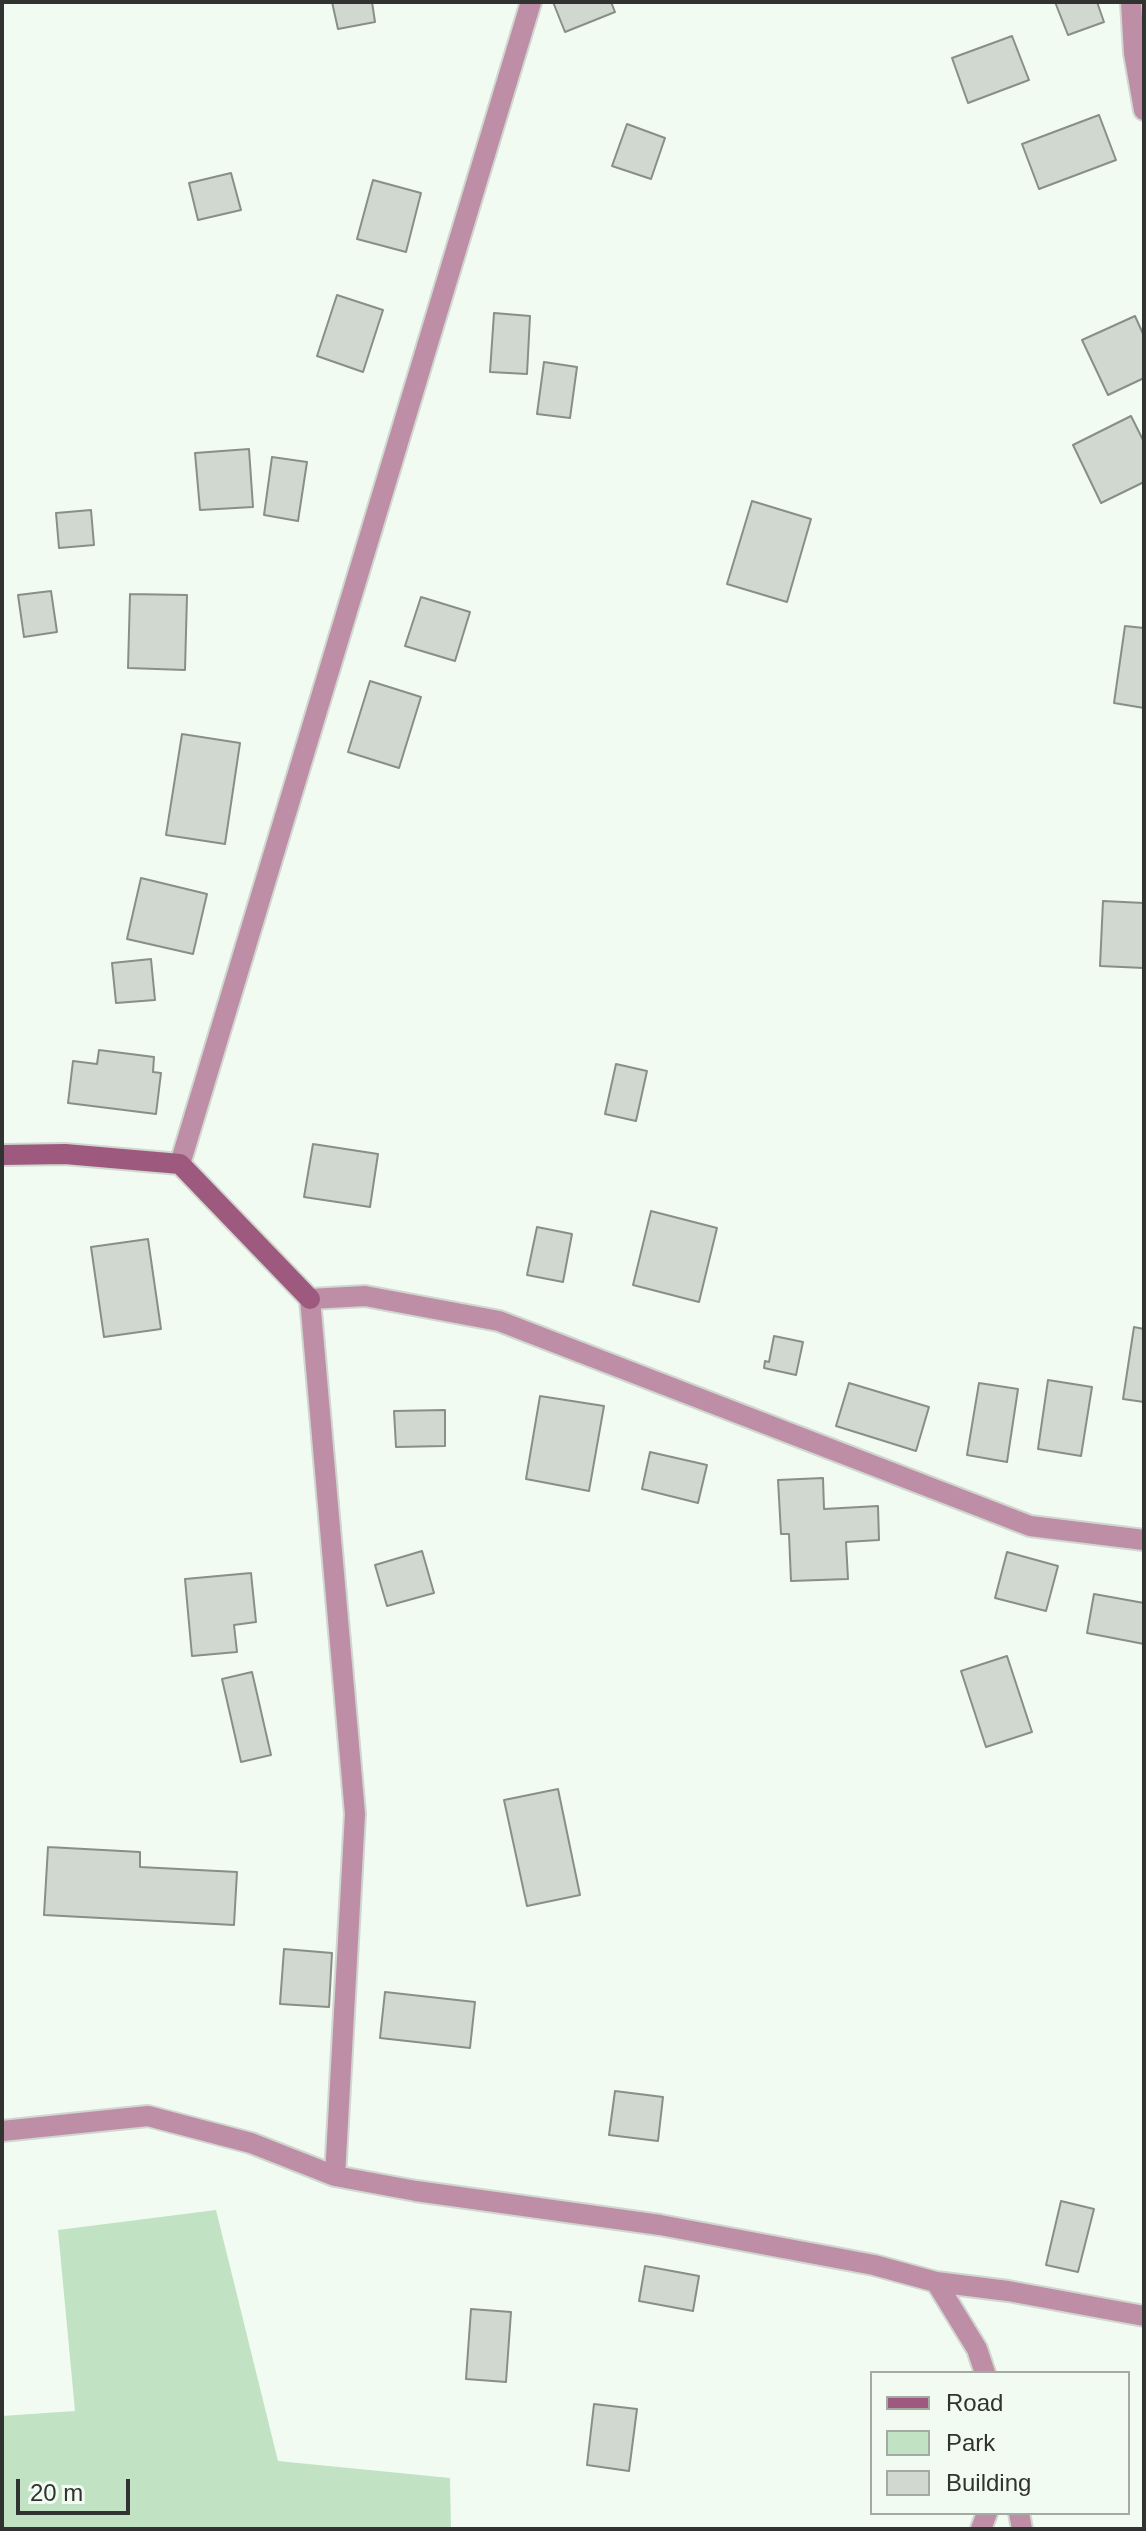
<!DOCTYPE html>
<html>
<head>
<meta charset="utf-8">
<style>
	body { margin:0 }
	#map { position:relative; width:1146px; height:2531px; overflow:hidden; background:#f2fbf2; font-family:Helvetica,sans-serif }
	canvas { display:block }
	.frame { position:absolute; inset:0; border:4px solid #303330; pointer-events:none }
	.legend { position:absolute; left:870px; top:2371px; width:260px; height:144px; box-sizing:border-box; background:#f2fbf2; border:2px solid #a4aba4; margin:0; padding:10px 14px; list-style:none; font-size:24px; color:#303330 }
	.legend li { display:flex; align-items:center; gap:16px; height:40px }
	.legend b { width:40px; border:2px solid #a4aba4 }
	.scale { position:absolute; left:16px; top:2479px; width:114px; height:36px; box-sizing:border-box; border:4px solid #303330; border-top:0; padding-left:10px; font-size:24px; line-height:28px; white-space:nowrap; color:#303330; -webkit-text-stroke:6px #f2fbf2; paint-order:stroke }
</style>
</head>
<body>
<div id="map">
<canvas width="1146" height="2531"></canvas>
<div class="frame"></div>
<ul class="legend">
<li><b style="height:10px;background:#9e597e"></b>Road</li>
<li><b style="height:22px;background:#c1e3c3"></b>Park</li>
<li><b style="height:22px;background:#d0d8d0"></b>Building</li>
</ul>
<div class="scale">20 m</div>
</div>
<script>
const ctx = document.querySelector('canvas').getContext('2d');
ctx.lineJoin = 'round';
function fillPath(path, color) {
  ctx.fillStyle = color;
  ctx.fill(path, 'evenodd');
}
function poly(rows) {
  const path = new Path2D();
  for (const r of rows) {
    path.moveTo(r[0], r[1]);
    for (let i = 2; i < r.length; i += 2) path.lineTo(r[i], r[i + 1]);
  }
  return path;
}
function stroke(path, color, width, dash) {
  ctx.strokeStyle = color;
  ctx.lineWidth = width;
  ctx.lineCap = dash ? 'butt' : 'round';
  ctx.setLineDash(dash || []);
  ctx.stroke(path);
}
fillPath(poly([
	[216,2210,278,2461,450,2478,451,2529,2,2529,2,2416,75,2411,58,2230]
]), '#c1e3c3');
const building = poly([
	[332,2,372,2,375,22,338,29,332,2],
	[553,2,611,2,615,12,565,32,553,2],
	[1055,2,1097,2,1104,22,1068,35,1055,2],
	[1012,36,1029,80,968,103,952,58,1012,36],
	[1099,115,1116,160,1039,189,1022,144,1099,115],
	[627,124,665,138,651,179,612,166,627,124],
	[231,173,241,210,198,220,189,183,231,173],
	[373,180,421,193,406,252,357,239,373,180],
	[337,295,383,310,363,372,317,356,337,295],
	[494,313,530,316,527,374,490,372,494,313],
	[1135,316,1144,336,1144,378,1108,395,1082,340,1135,316],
	[544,362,577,367,570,418,537,414,544,362],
	[1131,416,1144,442,1144,482,1101,503,1073,445,1131,416],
	[249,449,253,507,200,510,195,453,249,449],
	[272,457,307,462,298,521,264,515,272,457],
	[752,501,811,519,787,602,727,584,752,501],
	[91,510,94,545,59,548,56,513,91,510],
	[51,591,57,632,24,637,18,595,51,591],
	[130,594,187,595,185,670,128,668,130,594],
	[421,597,470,612,455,661,405,646,421,597],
	[1125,626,1144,628,1144,708,1114,703,1125,626],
	[370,681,421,697,399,768,348,752,370,681],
	[182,734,240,743,225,844,166,835,182,734],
	[141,878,207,894,193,954,127,939,141,878],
	[1103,901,1144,903,1144,968,1100,966,1103,901],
	[151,959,155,1000,116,1003,112,963,151,959],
	[99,1050,154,1057,153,1072,161,1073,156,1114,68,1103,73,1061,97,1064,99,1050],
	[616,1064,647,1071,636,1121,605,1114,616,1064],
	[313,1144,378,1154,370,1207,304,1197,313,1144],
	[651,1211,717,1228,699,1302,633,1285,651,1211],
	[537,1227,572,1234,563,1282,527,1275,537,1227],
	[148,1239,161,1329,104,1337,91,1247,148,1239],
	[1134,1327,1144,1329,1144,1402,1123,1399,1134,1327],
	[774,1336,803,1342,796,1375,764,1368,765,1361,769,1362,774,1336],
	[1048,1380,1092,1387,1081,1456,1038,1449,1048,1380],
	[849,1383,929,1407,916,1451,836,1426,849,1383],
	[979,1383,1018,1389,1007,1462,967,1455,979,1383],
	[540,1396,604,1406,589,1491,526,1479,540,1396],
	[445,1410,445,1446,396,1447,394,1411,445,1410],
	[650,1452,707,1465,698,1503,642,1489,650,1452],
	[823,1478,824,1509,878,1506,879,1540,846,1542,848,1579,791,1581,789,1534,781,1534,778,1480,823,1478],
	[422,1551,434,1593,387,1606,375,1565,422,1551],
	[1007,1552,1058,1566,1046,1611,995,1598,1007,1552],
	[251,1573,256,1622,234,1625,237,1652,192,1656,185,1579,251,1573],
	[1094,1594,1144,1603,1144,1644,1087,1633,1094,1594],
	[1007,1656,1032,1732,986,1747,961,1671,1007,1656],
	[252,1672,271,1755,241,1762,222,1679,252,1672],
	[558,1789,580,1895,527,1906,504,1800,558,1789],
	[48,1847,140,1852,140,1867,237,1872,234,1925,44,1915,48,1847],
	[284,1949,332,1953,329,2007,280,2004,284,1949],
	[385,1992,475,2002,470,2048,380,2038,385,1992],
	[615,2091,663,2097,658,2141,609,2135,615,2091],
	[1061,2201,1094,2209,1078,2272,1046,2265,1061,2201],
	[645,2266,699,2276,693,2311,639,2301,645,2266],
	[471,2309,511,2312,506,2382,466,2379,471,2309],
	[594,2404,637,2409,629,2471,587,2465,594,2404]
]);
fillPath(building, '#d0d8d0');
stroke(building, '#878f88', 2);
const lane = poly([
	[981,2529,987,2513]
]);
const street = poly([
	[1131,2,1134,53,1144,110],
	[180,1164,531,2],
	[2,2131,148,2116,251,2143,335,2176,416,2191,660,2225,874,2265,936,2282,977,2349,985,2373],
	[335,2176,355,1814,310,1299,365,1296,499,1321,1030,1526,1144,1540],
	[936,2282,1008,2291,1144,2316],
	[1019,2513,1022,2529]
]);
const secondary = poly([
	[2,1155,65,1154,180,1164,310,1299]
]);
stroke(lane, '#cfd7cf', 24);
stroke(street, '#cfd7cf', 24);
stroke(secondary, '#cfd7cf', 24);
stroke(lane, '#be8da6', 20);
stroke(street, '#be8da6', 20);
stroke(secondary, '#9e597e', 20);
</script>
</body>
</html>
